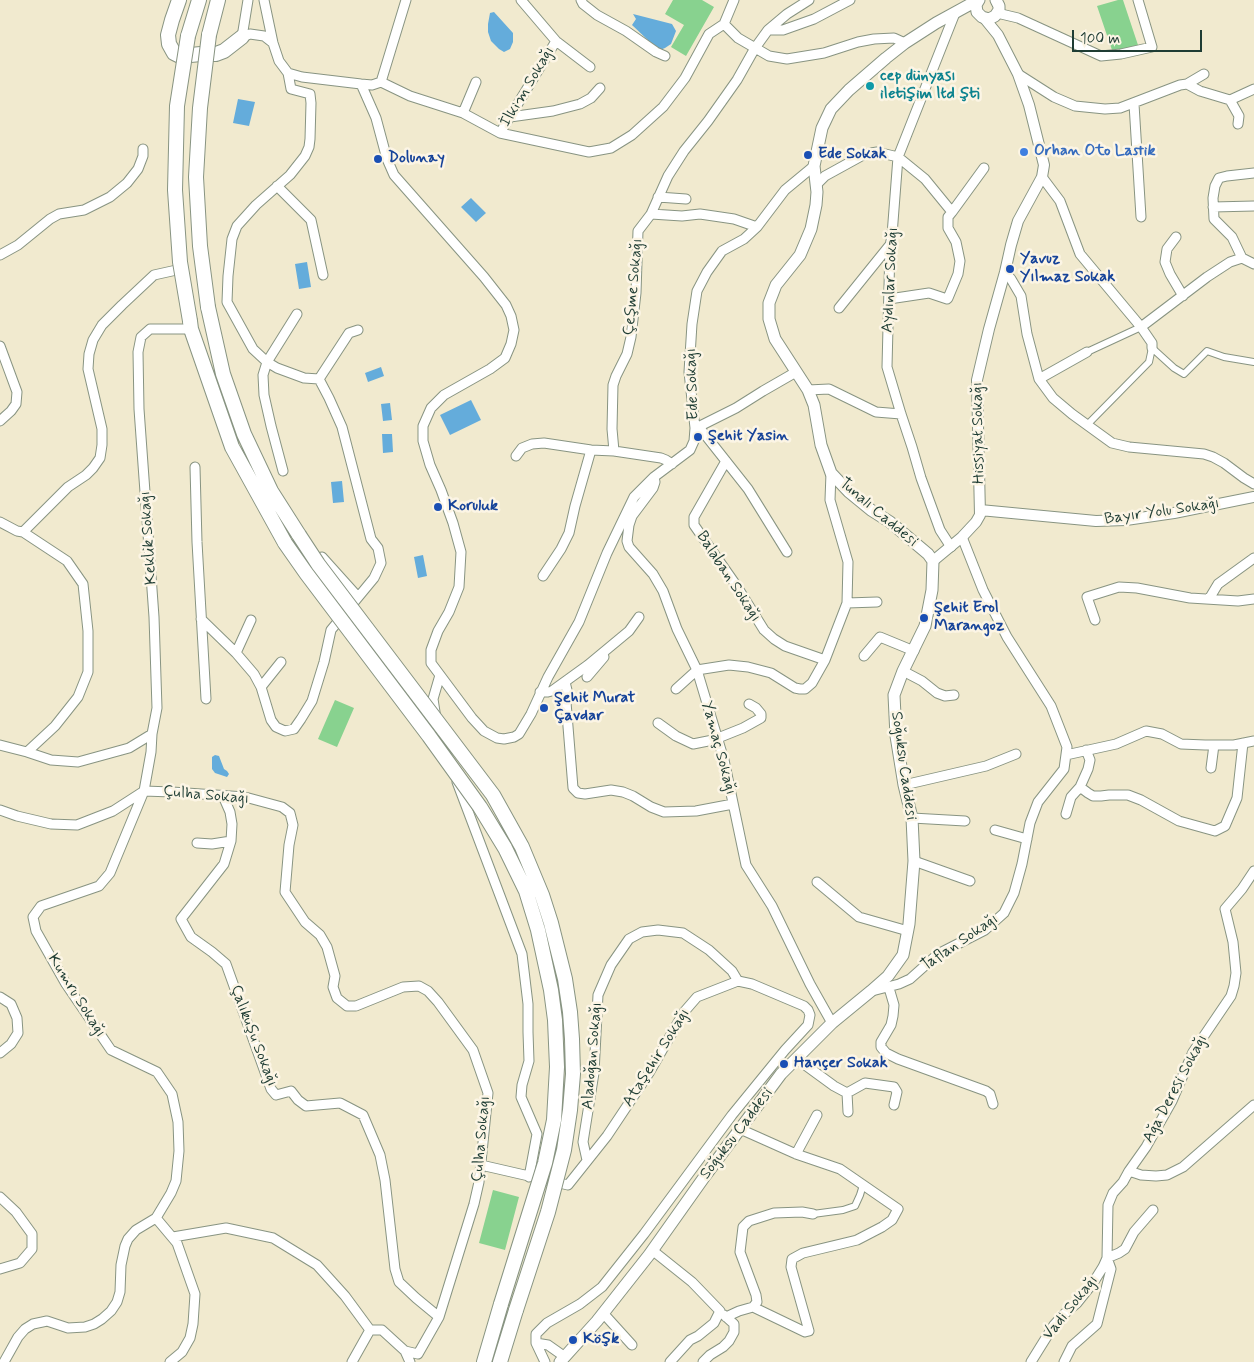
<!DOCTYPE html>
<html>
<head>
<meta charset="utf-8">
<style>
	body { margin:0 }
	#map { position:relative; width:1254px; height:1362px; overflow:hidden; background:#f1eacf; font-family:Mynerve,sans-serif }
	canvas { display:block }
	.scale { position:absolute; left:1072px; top:30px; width:130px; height:22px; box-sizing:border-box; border:2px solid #1f3d34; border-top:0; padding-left:6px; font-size:15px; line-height:18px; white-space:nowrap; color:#1f3d34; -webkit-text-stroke:4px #fcf5e5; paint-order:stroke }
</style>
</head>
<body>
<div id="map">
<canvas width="1254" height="1362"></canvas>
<div class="scale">100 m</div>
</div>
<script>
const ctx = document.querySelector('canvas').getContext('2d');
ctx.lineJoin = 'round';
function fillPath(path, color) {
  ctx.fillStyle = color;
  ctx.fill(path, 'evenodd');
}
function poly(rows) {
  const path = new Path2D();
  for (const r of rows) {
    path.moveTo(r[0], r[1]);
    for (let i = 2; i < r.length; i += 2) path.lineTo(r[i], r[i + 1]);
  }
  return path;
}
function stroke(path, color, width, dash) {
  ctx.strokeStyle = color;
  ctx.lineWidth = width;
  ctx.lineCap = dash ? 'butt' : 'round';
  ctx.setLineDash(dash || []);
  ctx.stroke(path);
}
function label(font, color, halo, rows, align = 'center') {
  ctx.font = font + ' Mynerve,sans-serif';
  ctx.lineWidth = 5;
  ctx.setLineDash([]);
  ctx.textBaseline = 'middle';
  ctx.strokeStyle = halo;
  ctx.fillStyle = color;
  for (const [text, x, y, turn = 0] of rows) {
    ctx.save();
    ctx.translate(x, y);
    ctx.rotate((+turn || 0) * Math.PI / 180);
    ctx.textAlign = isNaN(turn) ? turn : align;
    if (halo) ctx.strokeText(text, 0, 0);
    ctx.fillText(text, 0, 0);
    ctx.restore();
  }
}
fillPath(poly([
	[673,0,702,0,714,7,686,56,671,47,684,25,665,14],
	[1118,0,1123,0,1138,45,1113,53,1097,6],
	[335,700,354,708,337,747,318,739],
	[493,1190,519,1197,505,1250,479,1243]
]), '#88d28f');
fillPath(poly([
	[494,12,513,33,513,42,510,49,504,52,499,49,491,41,488,32,488,24,490,13],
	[633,14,672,24,676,31,671,44,665,48,660,50,652,44,632,25,636,19],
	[238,99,255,102,249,126,233,123],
	[471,198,486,213,476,222,461,207],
	[307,262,311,287,299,289,295,264],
	[381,367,384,376,368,382,365,373],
	[471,400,481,420,450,435,440,415],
	[390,403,392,420,383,421,381,404],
	[382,434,392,434,393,452,383,453],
	[342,481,344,502,333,503,331,482],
	[423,555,427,576,418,578,414,557],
	[215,755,219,756,224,769,227,771,229,774,227,777,215,773,212,769,212,757]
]), '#64acdb');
const pedestrian = poly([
	[1152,348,1174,368,1184,374,1207,351,1224,357,1254,362],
	[1087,352,1141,327],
	[1087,425,1149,362,1152,348],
	[813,1214,843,1210,855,1206,860,1195,863,1185]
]);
const minor = poly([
	[264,0,273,43,279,61,288,73,302,77,361,84,372,85,381,82],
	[521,0,556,41,590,67],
	[581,0,583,4,597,15,626,31,656,52,665,56],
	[734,0,724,24,738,38,769,56,787,59,824,53,858,42,874,39,894,38,905,43],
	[997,13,1018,18,1101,56,1121,54,1152,47,1138,0],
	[768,30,787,14,809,0],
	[242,37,248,0],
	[242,37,250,34,264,36,273,43],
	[288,73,291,89,310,94,311,103,310,139,309,147,305,156,290,175,256,205,237,226,232,239,228,276,227,302,253,349,267,362,277,368,304,378,319,379],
	[1018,74,1054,97,1075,106,1105,109,1120,108,1180,85,1187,84,1200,91,1230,100,1254,89],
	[381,82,410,96,463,113,500,133,589,152,611,148,632,135,663,107,685,78,709,34,724,24],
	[381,82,406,0],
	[361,84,376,118,387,159,394,175,484,277,506,305,511,316,514,330,511,344,505,358,490,369,444,395,431,408,423,426,423,441,430,465,441,490,453,523,461,552,459,587,449,612,438,631,431,650,431,663,472,718,484,731,497,738,504,739,514,737,519,734,531,714,548,677,579,622,607,553,634,497,654,477,690,450,694,441,695,428,689,372,692,324,697,291,707,272,722,251,744,239,757,227,785,190,814,166],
	[1187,84,1204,74],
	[1230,100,1239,116,1238,124],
	[1134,104,1141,217],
	[463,113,476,82],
	[510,117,553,111,580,104,591,98,600,88],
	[500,133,556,41],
	[1042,177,1060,201,1080,254,1141,327,1207,277,1230,262,1242,258,1254,264],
	[817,184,825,176,865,154,877,152,898,157,925,179,952,212,948,217,948,228,956,242,960,261,958,274,948,298,947,299,929,293,889,299],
	[277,186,311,220,323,275],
	[658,197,686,199],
	[1213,207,1254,206],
	[952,212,984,168],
	[651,214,682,216,700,214,734,219,757,227],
	[1176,237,1167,249,1165,262,1170,274,1183,296],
	[0,255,18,245,50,219,59,214,84,210,110,197,127,183,138,169,143,156,143,149],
	[1242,258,1232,237,1214,219,1213,198,1215,186,1219,178,1227,176,1254,173],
	[1005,272,1011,279,1021,296,1027,334,1039,379,1053,398,1072,414,1112,443,1129,447,1204,454,1213,457,1224,463,1244,478,1254,484],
	[839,308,889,246],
	[1141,327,1152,343,1152,348],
	[0,346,17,392,16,404,11,411,0,421],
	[319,379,349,333,358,330],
	[1039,379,1087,352],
	[808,390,829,389,876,412,901,414],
	[699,427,748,489,787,552],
	[696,428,736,408,763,391,796,372],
	[614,451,612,429,613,385,616,376,627,354,631,337,636,293,638,231,651,214,668,176,684,151,708,121,737,80,755,48,768,30,783,30,814,19,850,0],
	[516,456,522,448,532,444,544,443,591,450,614,451,661,458,666,460,672,464],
	[726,461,694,517,694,525,736,585,764,630,774,639,785,646,825,660],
	[195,467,197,542,206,699],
	[283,471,271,426,264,395,263,375,267,362,297,314],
	[654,477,655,482,653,488,632,516,629,525,627,541,629,547,653,574,663,591,677,629,697,670,724,760,746,865,772,906,810,984,832,1023],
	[0,522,17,531,23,532,68,487,86,475,93,468,100,458,102,445,102,429,88,369,89,354,93,340,102,325,122,305,154,275,181,269],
	[23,532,67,561,83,584,88,631,88,672,78,697,55,726,27,752],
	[951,547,940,530,921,478,912,447,901,414,887,367,890,246,892,235,898,157,955,13],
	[322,557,358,597],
	[543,576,561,549,569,533,575,506,591,450],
	[1209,599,1218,584,1254,558],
	[847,603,877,602],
	[201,619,236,653,254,674,261,687,271,720,276,727,285,731,294,729,301,719,312,701,324,662,331,630,374,578,381,563,378,548,371,539,342,427,329,398,319,379],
	[1095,620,1087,597,1119,587,1137,588,1190,598,1238,601,1254,599],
	[236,653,251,620],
	[864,656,880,637,914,651],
	[903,671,922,681,937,693,945,696,954,695],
	[440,675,433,699,438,731,446,753],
	[587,677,604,657],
	[565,682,567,690,566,702,573,788,578,793,585,794,611,790,623,792,633,796,651,807,664,812,696,811,733,804],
	[261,687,281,662],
	[676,689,697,670,729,665,748,667,771,673,795,688,800,689,805,689,812,683,825,660,847,603,848,562,830,500,831,473],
	[540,692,548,692,552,691,588,665,629,631,639,617],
	[658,723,676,736,693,744,713,740,743,728,761,718,761,714,756,708,749,704],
	[0,745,27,752,51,760,78,762,129,748,152,734],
	[1086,750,1090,760,1088,769,1080,787,1088,793,1093,796,1101,796,1109,795,1128,795,1141,800,1179,821,1215,831,1225,826,1237,798,1243,743],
	[1066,755,1116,744,1146,731,1162,734,1181,744,1205,745,1234,745,1254,741],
	[1211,768,1214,745],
	[457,782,522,954,528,1004,528,1032,529,1061,522,1085,521,1097,537,1134,529,1177],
	[904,785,986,766,1016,754],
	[144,791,172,792,245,797,282,807,290,813,293,825,289,845,285,892,305,922,320,935,327,947,335,976,333,987,337,998,347,1006,356,1006,403,987,419,986,428,991,438,1002,473,1050,488,1093,479,1182,474,1204,439,1317,418,1354],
	[223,796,230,812,232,824,231,841,224,864,181,919,191,937,212,952,226,964,271,1089,276,1095,291,1091,298,1100,306,1106,340,1103,363,1115,380,1155,385,1180,395,1269,399,1282,416,1298,439,1317],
	[0,810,17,816,51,824,77,825,113,811,144,791],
	[1066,814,1071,797,1080,787],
	[912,818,965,821],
	[995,830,1027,839],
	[197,843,212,844,231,841],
	[914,861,970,881],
	[817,882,859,917,908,931],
	[889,988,894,1005,893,1016,891,1025,881,1042,881,1047,886,1053,898,1059,986,1091,990,1094,993,1104],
	[872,991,899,984,910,979,938,954,985,930,1004,913,1014,893,1022,864,1030,823,1038,802,1064,769,1067,747,1051,706,1007,637,983,590,962,537],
	[0,997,11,1004,17,1018,18,1033,11,1044,0,1053],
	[797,1059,834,1086,847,1093,865,1083,894,1087,897,1092,894,1105],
	[847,1093,848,1112],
	[740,1129,796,1154,840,1169,898,1209,892,1220,882,1227,857,1240,803,1253,792,1259,791,1267,809,1331,805,1332,753,1307],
	[796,1154,817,1115],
	[587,1160,583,1142,594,1073,598,995,611,965,629,939,642,932,658,930,683,933,709,950,732,971,738,981],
	[481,1165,568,1185,607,1136,649,1073,684,1012,697,997,738,981,752,984,804,1006,808,1010,810,1015,808,1025,785,1050,732,1115,644,1234,602,1287,580,1304,547,1323,536,1334,536,1343,545,1362],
	[1129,1171,1146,1147,1172,1101,1193,1052,1231,996,1234,986,1236,973,1233,942,1225,909,1242,889,1254,871],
	[0,1197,16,1212,32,1234,32,1249,20,1263,0,1269],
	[156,1218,177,1243,195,1294,193,1324,190,1338,182,1352,170,1362],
	[173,1237,226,1228,273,1238,317,1265,345,1296,370,1330,382,1330,405,1351,418,1354],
	[652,1250,692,1282,720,1311,714,1323,698,1336,690,1340,670,1362],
	[603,1313,632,1345],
	[726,1317,739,1311,753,1307,757,1302,756,1295,740,1252,743,1227,749,1221,774,1213,802,1212,813,1214],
	[536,1343,548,1345,565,1357],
	[405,1351,410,1362],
	[4,1362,18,1337,25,1329,33,1324,47,1321,68,1328,85,1327,94,1324,102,1319,111,1311,117,1302,120,1292,121,1265,125,1246,128,1239,136,1230,156,1218,171,1193,176,1181,179,1151,178,1122,172,1094,157,1072,111,1050,66,984,36,931,33,917,41,906,99,886,110,873,144,791,151,752,152,734,157,708,154,617,139,409,138,352,141,337,150,329,191,329],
	[352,1362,370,1330],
	[703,1362,710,1355,723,1347,729,1341,734,1332,734,1324,724,1315],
	[1031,1362,1054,1325,1063,1315,1077,1303,1093,1283,1103,1267,1107,1258,1108,1205,1113,1193,1123,1182,1129,1171,1141,1175,1156,1176,1167,1175,1183,1167,1254,1105],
	[1064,1362,1072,1346,1097,1324,1111,1269,1107,1258,1119,1253,1125,1249,1134,1232,1153,1210]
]);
const tertiary = poly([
	[980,510,1096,521,1126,520,1174,513,1254,497],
	[933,561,962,537,976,522,980,515,977,380,989,329,1005,272,1011,245,1018,221,1042,177,1044,165,1029,105,1018,74,998,35,985,19]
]);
const secondary = poly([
	[979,0,976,5,977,12,982,17,989,19,995,16,999,10,999,6,996,0],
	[560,1362,597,1321,649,1255,705,1176,781,1074,832,1023,871,991,888,976,903,955,909,924,914,861,912,818,904,785,896,736,894,695,903,671,925,626,932,590,933,561,928,554,890,522,871,510,849,492,831,473,821,445,814,405,808,390,775,339,769,319,769,303,776,285,800,255,811,229,816,205,817,192,814,166,822,128,831,109,849,90,886,58,905,43,936,23,978,0]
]);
const trunk = poly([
	[179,0,172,20,168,35,169,44,174,53,180,56,201,54,216,54,224,51,242,37],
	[209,35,218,0],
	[188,36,199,0],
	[208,307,223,374,244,434,271,491,299,535],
	[190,321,191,329,232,447,285,543],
	[484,1362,501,1304],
	[500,1362,516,1310]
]);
stroke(pedestrian, '#889482', 8);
stroke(minor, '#889482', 11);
stroke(tertiary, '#889482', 12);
stroke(secondary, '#889482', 13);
stroke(trunk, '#889482', 16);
stroke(pedestrian, '#fff', 6);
stroke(minor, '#fff', 9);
stroke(tertiary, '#fff', 10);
stroke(secondary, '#fff', 11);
stroke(trunk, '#fff', 14);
const trunkBridge = poly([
	[188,36,177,106,175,190,180,262,190,321],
	[208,307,200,246,196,177,200,108,209,35],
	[299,535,318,564,493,795,522,847,542,895,551,923,565,979,570,1012,572,1039,573,1074,570,1110,564,1150,548,1212,516,1310],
	[285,543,306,573,429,736,480,807,505,848,526,891,538,930,551,990,555,1020,557,1067,554,1120,545,1163,501,1304]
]);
stroke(trunkBridge, '#889482', 16, []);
stroke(trunkBridge, '#fff', 14);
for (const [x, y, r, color] of [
	[870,86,5,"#0f9aa8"],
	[1024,152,5,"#3f7fe0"],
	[808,155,5,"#1a4fb4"],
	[378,159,5,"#1a4fb4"],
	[1010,269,5,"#1a4fb4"],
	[698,437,5,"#1a4fb4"],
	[438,507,5,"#1a4fb4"],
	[924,618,5,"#1a4fb4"],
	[544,708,5,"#1a4fb4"],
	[784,1064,5,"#1a4fb4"],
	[573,1340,5,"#1a4fb4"]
]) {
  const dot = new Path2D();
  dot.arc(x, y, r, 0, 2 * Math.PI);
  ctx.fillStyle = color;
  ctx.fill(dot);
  stroke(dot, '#fcf5e5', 2);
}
label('bold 16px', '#0d838f', '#fcf5e5', [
	["cep dünyası",880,77],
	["iletişim ltd şti",880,95]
], 'left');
label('16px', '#1f3d34', '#fcf5e5', [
	["İlkim Sokağı",528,87,-59],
	["Aydınlar Sokağı",891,280,-87],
	["Çeşme Sokağı",634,287,-85],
	["Ede Sokağı",693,384,-92],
	["Hissiyat Sokağı",979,433,-91],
	["Bayır Yolu Sokağı",1162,512,-8],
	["Tunalı Caddesi",878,513,40],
	["Keklik Sokağı",149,538,-94],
	["Balaban Sokağı",728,577,57],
	["Yamaç Sokağı",718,748,75],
	["Soğuksu Caddesi",903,766,82],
	["Çulha Sokağı",206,796,5],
	["Taflan Sokağı",960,943,-34],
	["Kumru Sokağı",76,996,58],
	["Çalıkuşu Sokağı",253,1036,69],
	["Aladoğan Sokağı",593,1056,-85],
	["Ataşehir Sokağı",657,1058,-58],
	["Ağa Deresi Sokağı",1176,1089,-62],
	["Soğuksu Caddesi",737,1134,-53],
	["Çulha Sokağı",482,1139,-85],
	["Vadi Sokağı",1071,1308,-51]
]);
label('bold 16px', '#366cbe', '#fcf5e5', [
	["Orhan Oto Lastik",1034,152]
], 'left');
label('bold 16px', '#164399', '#fcf5e5', [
	["Ede Sokak",818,155],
	["Dolunay",388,159],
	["Yavuz",1020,260],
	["Yılmaz Sokak",1020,278],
	["Şehit Yasin",708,437],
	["Koruluk",448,507],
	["Şehit Erol",934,609],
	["Marangoz",934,627],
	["Şehit Murat",554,699],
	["Çavdar",554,717],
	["Hançer Sokak",794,1064],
	["Köşk",583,1340]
], 'left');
</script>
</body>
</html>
